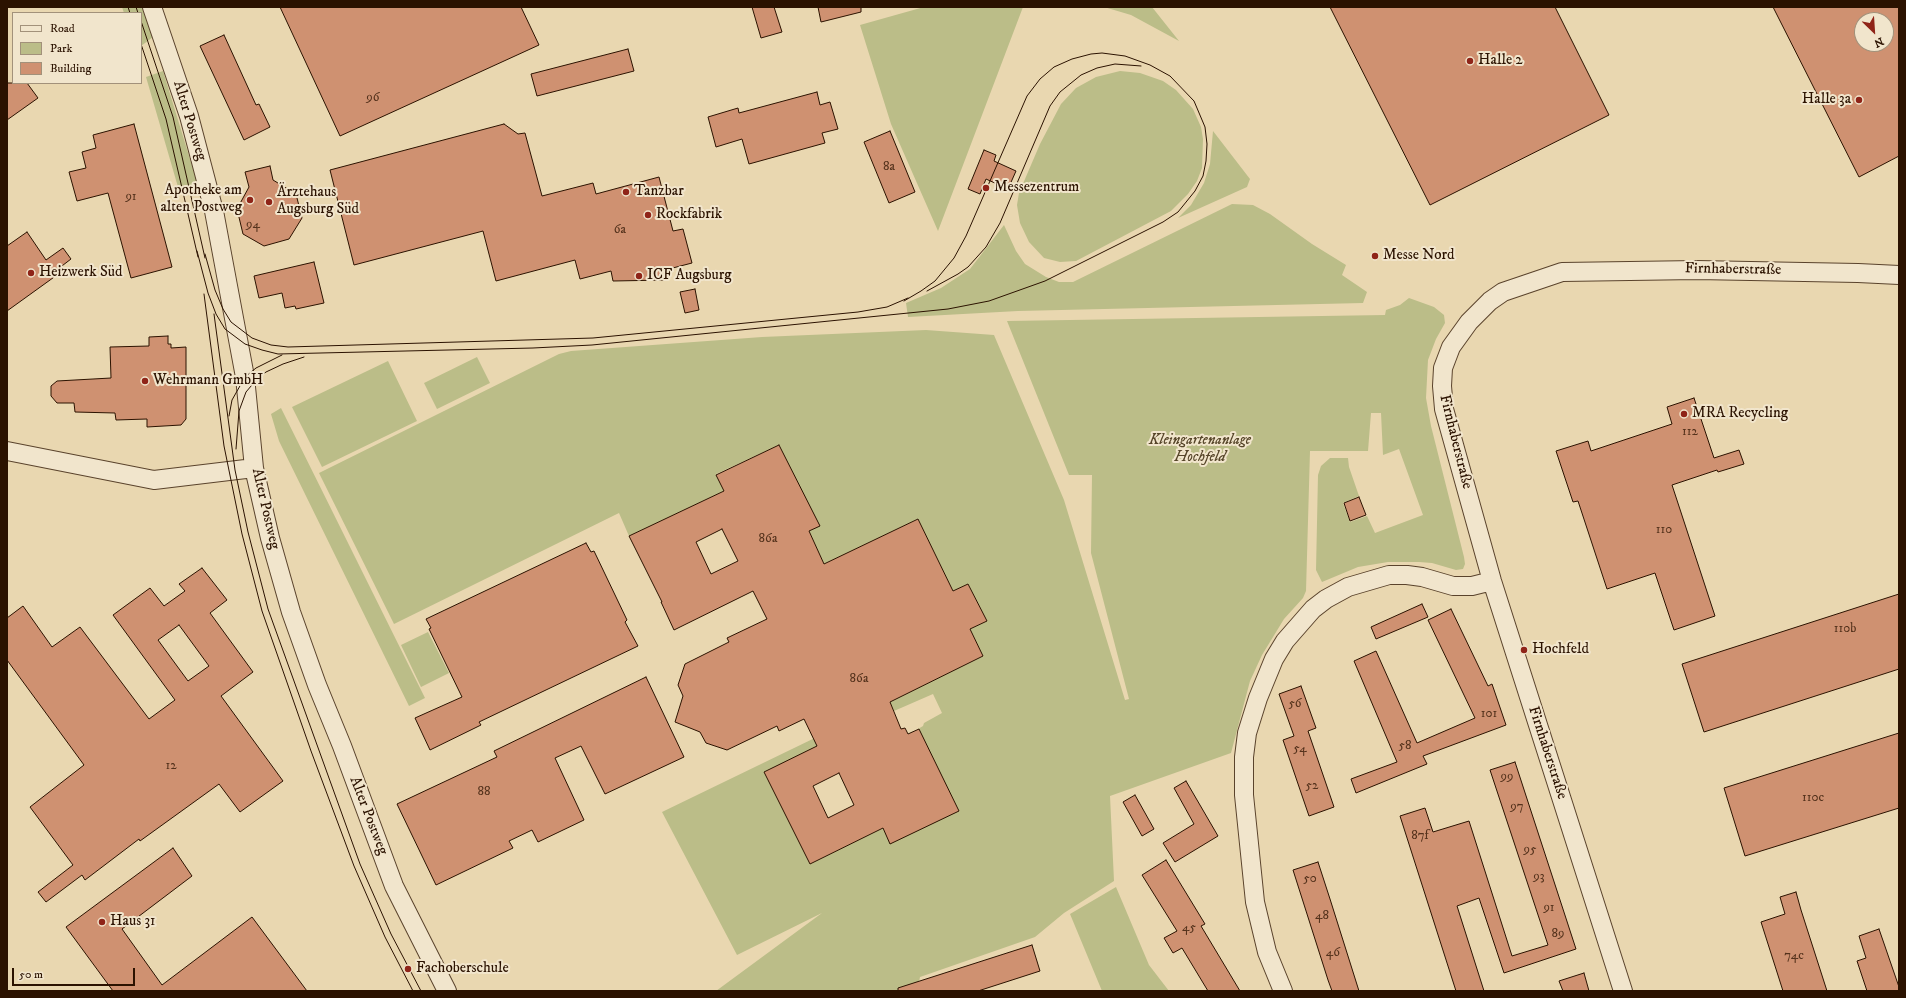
<!DOCTYPE html>
<html>
<head>
<meta charset="utf-8">
<style>
	body { margin:0 }
	#map { position:relative; width:1906px; height:998px; overflow:hidden; background:#e9d7b0; font-family:"IM FELL DW Pica",serif }
	canvas { display:block }
	.frame { position:absolute; inset:0; border:8px solid #2b1200; pointer-events:none }
	.legend { position:absolute; left:12px; top:12px; width:130px; height:72px; box-sizing:border-box; background:#f1e5cc; border:1px solid #a2917a; margin:0; padding:5px 7px; list-style:none; font-size:12px; color:#2b1200 }
	.legend li { display:flex; align-items:center; gap:8px; height:20px }
	.legend b { width:20px; border:1px solid #a2917a }
	.north { position:absolute; left:1854px; top:12px; width:40px; height:40px; box-sizing:border-box; background:#f1e5cc; border:1px solid #a2917a; border-radius:50%; rotate:155deg; font-size:11px; font-weight:700; line-height:16px; text-align:center; color:#2b1200 }
	.north::after { content:''; display:block; margin:auto; width:14px; height:18px; background:#8f2418; clip-path:polygon(50% 0,100% 100%,50% 72%,0 100%) }
	.scale { position:absolute; left:12px; top:968px; width:123px; height:18px; box-sizing:border-box; border:2px solid #2b1200; border-top:0; padding-left:5px; font-size:12px; line-height:14px; white-space:nowrap; color:#2b1200; -webkit-text-stroke:3px #f1e5cc; paint-order:stroke }
</style>
</head>
<body>
<div id="map">
<canvas width="1906" height="998"></canvas>
<div class="frame"></div>
<ul class="legend">
<li><b style="height:5px;background:#f1e5cc"></b>Road</li>
<li><b style="height:11px;background:#bbbd88"></b>Park</li>
<li><b style="height:11px;background:#cf9171"></b>Building</li>
</ul>
<div class="north">N</div>
<div class="scale">50 m</div>
</div>
<script>
const ctx = document.querySelector('canvas').getContext('2d');
ctx.lineJoin = 'round';
function fillPath(path, color) {
  ctx.fillStyle = color;
  ctx.fill(path, 'evenodd');
}
function poly(rows) {
  const path = new Path2D();
  for (const r of rows) {
    path.moveTo(r[0], r[1]);
    for (let i = 2; i < r.length; i += 2) path.lineTo(r[i], r[i + 1]);
  }
  return path;
}
function stroke(path, color, width, dash) {
  ctx.strokeStyle = color;
  ctx.lineWidth = width;
  ctx.lineCap = dash ? 'butt' : 'round';
  ctx.setLineDash(dash || []);
  ctx.stroke(path);
}
function label(font, color, halo, rows, align = 'center') {
  ctx.font = font + ' "IM FELL DW Pica",serif';
  ctx.lineWidth = 4;
  ctx.setLineDash([]);
  ctx.textBaseline = 'middle';
  ctx.strokeStyle = halo;
  ctx.fillStyle = color;
  for (const [text, x, y, turn = 0] of rows) {
    ctx.save();
    ctx.translate(x, y);
    ctx.rotate((+turn || 0) * Math.PI / 180);
    ctx.textAlign = isNaN(turn) ? turn : align;
    if (halo) ctx.strokeText(text, 0, 0);
    ctx.fillText(text, 0, 0);
    ctx.restore();
  }
}
fillPath(poly([
	[122,7,142,7,153,37,141,46,141,13,124,13],
	[924,7,1023,7,938,231,891,124,860,25],
	[1104,7,1152,7,1179,41,1131,15],
	[163,71,197,182,188,188,178,187,146,77],
	[1120,71,1140,73,1163,81,1176,90,1193,109,1201,127,1203,139,1202,168,1197,181,1188,194,1171,211,1076,261,1060,262,1044,258,1029,242,1020,223,1017,205,1019,193,1040,144,1061,104,1076,88,1096,77],
	[1213,131,1250,179,1247,187,1178,218,1191,205,1204,183,1210,164],
	[1232,204,1253,205,1270,214,1312,244,1346,265,1342,275,1367,292,1363,303,1018,311,908,317,906,303,941,288,970,269,1004,225,1016,251,1025,264,1046,277,1059,282,1073,282],
	[1409,298,1434,307,1444,315,1445,323,1436,339,1428,360,1426,398,1431,426,1464,557,1465,564,1463,569,1456,570,1432,563,1419,562,1388,562,1358,567,1322,582,1316,570,1318,475,1321,466,1330,458,1348,458,1349,467,1359,496,1343,503,1350,522,1367,516,1375,533,1423,515,1399,449,1383,455,1381,413,1371,413,1368,451,1310,451,1306,591,1303,598,1284,619,1262,655,1250,681,1231,753,1110,796,1114,881,1064,913,1035,937,920,977,917,991,716,991,822,913,737,955,662,812,823,734,827,742,764,772,810,864,883,828,959,811,918,729,923,726,924,723,942,713,933,694,894,711,890,702,983,656,970,629,987,621,968,584,953,591,918,519,824,564,809,531,779,445,716,474,724,491,629,536,619,513,394,624,319,473,559,354,571,351,762,337,926,330,994,335,1064,500,1125,700,1129,699,1091,553,1092,475,1069,475,1007,321,1385,315,1386,310,1400,305],
	[477,357,490,383,437,409,424,383],
	[388,361,417,421,322,467,292,407],
	[281,408,425,698,409,706,279,441,271,414],
	[428,632,449,673,421,687,401,645],
	[1116,887,1149,965,1169,991,1102,991,1070,914]
]), '#bbbd88');
const building = poly([
	[280,7,521,7,539,45,340,136,280,7],
	[752,7,774,7,782,32,761,38,752,7],
	[818,7,861,7,861,12,821,22,818,7],
	[1330,7,1555,7,1609,115,1430,205,1330,7],
	[1773,7,1899,7,1899,156,1859,177,1773,7],
	[1862,20,1886,20,1886,44,1862,44,1862,20],
	[224,35,256,105,259,104,270,127,244,140,200,46,224,35],
	[628,49,634,71,537,96,531,74,628,49],
	[7,83,27,83,38,98,7,120,7,83],
	[817,92,820,105,830,102,838,129,822,133,825,143,749,164,742,139,716,147,708,117,738,108,739,113,817,92],
	[134,124,172,267,131,278,108,193,77,201,69,172,86,168,82,152,96,148,93,135,134,124],
	[504,124,518,134,525,133,542,196,593,183,596,194,659,177,673,231,683,229,692,263,665,270,666,280,613,281,611,271,580,279,575,260,496,281,483,231,354,265,330,170,504,124],
	[890,131,915,192,889,203,864,142,890,131],
	[984,150,996,155,994,161,1016,171,1008,189,986,179,980,194,968,189,984,150],
	[270,166,273,180,296,194,302,218,289,239,264,246,243,234,237,209,249,187,245,172,270,166],
	[27,232,46,260,63,248,71,259,54,272,57,275,7,311,7,246,27,232],
	[314,262,324,303,296,309,295,306,285,308,282,293,259,298,254,276,314,262],
	[695,289,699,310,685,313,680,292,695,289],
	[168,336,168,344,171,344,171,348,186,347,186,419,181,425,147,427,147,419,116,420,115,413,75,412,74,403,57,403,51,396,51,386,57,381,111,378,110,347,149,346,149,337,168,336],
	[1694,398,1714,458,1739,450,1744,464,1718,472,1717,470,1672,485,1715,616,1674,630,1655,573,1607,589,1578,501,1573,502,1556,451,1588,441,1591,451,1672,424,1667,407,1694,398],
	[779,445,820,526,809,531,824,564,918,519,953,591,968,584,987,621,970,629,983,656,890,702,901,729,905,728,908,734,919,729,959,811,890,844,883,828,810,864,764,772,817,746,804,719,779,731,777,726,727,750,706,743,700,732,675,722,683,696,678,685,685,664,729,642,727,638,767,619,753,591,674,630,661,602,662,602,629,536,724,491,716,475,779,445],
	[722,529,738,561,711,574,696,542,722,529],
	[839,773,854,805,828,818,813,786,839,773],
	[1359,497,1366,515,1350,521,1344,503,1359,497],
	[586,543,591,552,594,551,627,620,625,622,638,646,479,722,481,725,430,750,415,718,462,697,429,629,431,628,426,619,586,543],
	[202,568,227,600,210,613,253,672,221,696,283,781,240,812,219,784,140,841,139,839,85,880,82,875,46,902,38,892,73,865,30,807,84,765,7,660,7,618,23,606,52,647,80,627,149,719,175,700,113,615,150,588,164,606,185,591,179,584,202,568],
	[179,625,209,666,188,681,158,640,179,625],
	[1899,594,1899,669,1704,732,1682,664,1899,594],
	[1422,604,1428,617,1376,639,1371,627,1422,604],
	[1451,609,1488,686,1492,684,1506,725,1423,756,1427,764,1356,793,1351,779,1397,762,1354,661,1376,651,1417,743,1475,718,1428,620,1451,609],
	[646,677,684,757,605,794,581,746,555,758,584,820,538,842,532,830,509,841,513,848,436,885,397,804,497,757,494,751,646,677],
	[1301,686,1316,728,1308,731,1334,807,1309,816,1283,740,1294,736,1279,694,1301,686],
	[1899,733,1899,808,1745,856,1724,788,1899,733],
	[1515,762,1576,949,1504,973,1479,898,1457,906,1484,991,1456,991,1400,816,1425,808,1433,832,1469,821,1512,956,1548,945,1490,770,1515,762],
	[1186,781,1218,836,1175,862,1163,843,1194,824,1174,788,1186,781],
	[1135,795,1154,829,1142,836,1123,802,1135,795],
	[173,848,192,876,122,929,162,985,252,917,307,991,113,991,66,927,173,848],
	[1166,860,1205,924,1201,926,1240,991,1208,991,1182,948,1173,953,1164,938,1177,931,1142,875,1166,860],
	[1318,862,1330,899,1359,991,1332,991,1328,980,1293,870,1318,862],
	[1796,892,1801,910,1827,991,1783,991,1761,922,1785,914,1780,897,1796,892],
	[1879,929,1899,987,1899,991,1867,991,1857,961,1866,958,1859,936,1879,929],
	[1032,945,1040,971,978,991,898,991,898,988,1032,945],
	[1584,973,1589,991,1563,991,1559,981,1584,973]
]);
fillPath(building, '#cf9171');
stroke(building, '#2b1200', 1);
const minor = poly([
	[152,7,189,116,214,211,245,377,254,468,270,538,291,612,317,685,342,746,394,886,447,991],
	[7,451,154,480,254,468],
	[1283,991,1267,952,1255,902,1244,795,1244,757,1247,733,1258,698,1274,659,1285,641,1313,609,1326,599,1348,587,1389,575,1407,575,1422,577,1453,586,1472,586,1492,581],
	[1623,991,1492,581,1444,409,1442,386,1443,368,1451,347,1469,322,1490,301,1503,292,1562,272,1697,270,1858,273,1899,275]
]);
stroke(minor, '#5a432c', 20);
stroke(minor, '#f1e5cc', 18);
stroke(poly([
	[128,7,130,13],
	[136,7,138,13],
	[141,21,173,117,205,258],
	[141,44,166,119,198,257],
	[197,251,208,293,216,314,225,329,245,344,262,350,278,354,533,348,592,345,948,309,989,301,1045,281,1163,222,1178,212,1195,191,1203,176,1206,161,1207,144,1205,127,1194,101,1170,76,1150,65,1125,56,1102,53,1091,54,1072,59,1054,67,1040,79,1027,96,966,236,954,258,935,281,921,291,904,301],
	[205,254,215,290,223,309,231,322,252,338,271,345,288,347,593,338,858,312,887,307,908,298],
	[927,291,958,274,968,267,986,247,1000,223,1050,106,1060,92,1081,75,1097,68,1115,64,1141,66],
	[204,294,224,446,242,534,262,611,311,751,354,866,385,937,413,991],
	[214,314,235,470,248,532,268,609,360,864,391,934,421,991],
	[229,416,232,400,245,377,256,368,282,355],
	[236,449,239,411,246,392,257,379,266,372,283,364,304,357]
]), '#2b1200', 1);
for (const [x, y, r, color] of [
	[1470,61,4,"#8f2418"],
	[1859,100,4,"#8f2418"],
	[986,188,4,"#8f2418"],
	[626,192,4,"#8f2418"],
	[250,200,4,"#8f2418"],
	[269,202,4,"#8f2418"],
	[648,215,4,"#8f2418"],
	[1375,256,4,"#8f2418"],
	[31,273,4,"#8f2418"],
	[639,276,4,"#8f2418"],
	[145,381,4,"#8f2418"],
	[1684,414,4,"#8f2418"],
	[1524,650,4,"#8f2418"],
	[102,922,4,"#8f2418"],
	[408,969,4,"#8f2418"]
]) {
  const dot = new Path2D();
  dot.arc(x, y, r, 0, 2 * Math.PI);
  ctx.fillStyle = color;
  ctx.fill(dot);
  stroke(dot, '#f1e5cc', 1.5);
}
label('13px', '#54321c', null, [
	["96",373,98],
	["8a",889,167],
	["91",131,197],
	["94",253,225],
	["6a",620,230],
	["112",1690,432],
	["110",1664,530],
	["86a",768,539],
	["110b",1845,629],
	["86a",859,679],
	["56",1295,704],
	["101",1489,714],
	["58",1405,746],
	["54",1300,749],
	["12",171,766],
	["99",1507,777],
	["52",1312,786],
	["88",484,792],
	["110c",1813,798],
	["97",1517,807],
	["87f",1420,836],
	["95",1530,850],
	["93",1539,877],
	["50",1310,879],
	["91",1549,908],
	["48",1322,916],
	["45",1189,928],
	["89",1558,934],
	["46",1333,953],
	["74c",1794,956]
]);
label('15px', '#2b1200', '#f1e5cc', [
	["Halle 2",1478,61],
	["Halle 3a",1851,100,"right"],
	["Messezentrum",994,188],
	["Apotheke am",242,191,"right"],
	["alten Postweg",242,208,"right"],
	["Tanzbar",634,192],
	["Ärztehaus",277,193],
	["Augsburg Süd",277,210],
	["Rockfabrik",656,215],
	["Messe Nord",1383,256],
	["Heizwerk Süd",39,273],
	["ICF Augsburg",647,276],
	["Wehrmann GmbH",153,381],
	["MRA Recycling",1692,414],
	["Hochfeld",1532,650],
	["Haus 31",110,922],
	["Fachoberschule",416,969]
], 'left');
label('15px', '#2b1200', '#f1e5cc', [
	["Alter Postweg",189,121,73],
	["Firnhaberstraße",1733,270,1],
	["Firnhaberstraße",1455,442,76],
	["Alter Postweg",265,509,77],
	["Firnhaberstraße",1547,753,72],
	["Alter Postweg",368,816,69]
]);
label('italic 15px', '#564529', '#f1e5cc', [
	["Kleingartenanlage",1200,441],
	["Hochfeld",1200,458]
]);
</script>
</body>
</html>
